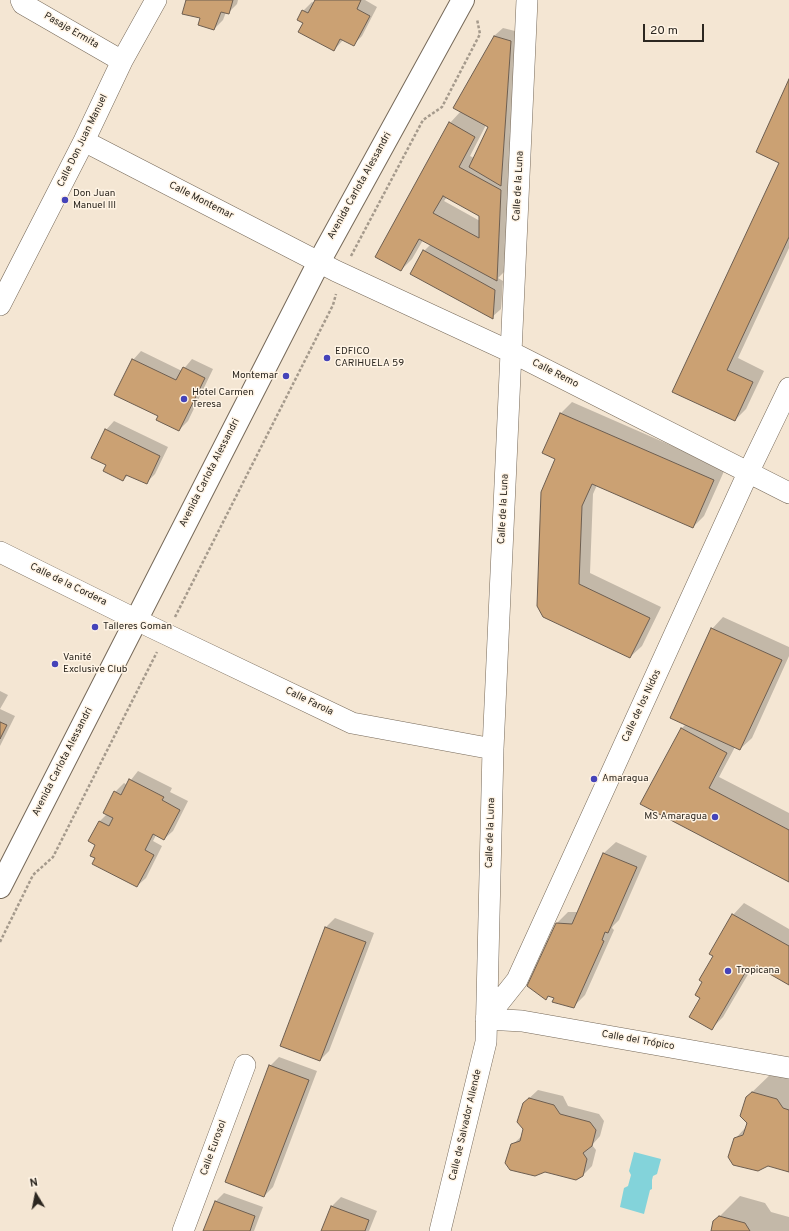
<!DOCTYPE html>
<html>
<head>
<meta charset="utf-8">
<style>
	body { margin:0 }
	#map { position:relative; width:789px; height:1231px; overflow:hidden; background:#f4e6d3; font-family:Overpass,sans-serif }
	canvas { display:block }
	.north { position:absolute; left:16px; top:1175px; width:40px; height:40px; -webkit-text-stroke:3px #fff4e5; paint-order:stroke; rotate:350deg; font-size:11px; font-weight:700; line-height:16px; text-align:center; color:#2c2720 }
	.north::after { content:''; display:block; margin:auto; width:14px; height:18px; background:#2c2720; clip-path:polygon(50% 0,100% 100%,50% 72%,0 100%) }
	.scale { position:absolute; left:643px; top:24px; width:61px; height:18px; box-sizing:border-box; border:2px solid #2c2720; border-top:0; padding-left:5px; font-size:12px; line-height:14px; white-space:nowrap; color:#2c2720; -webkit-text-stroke:3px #fff4e5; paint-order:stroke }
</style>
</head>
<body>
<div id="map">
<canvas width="789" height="1231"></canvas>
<div class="north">N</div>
<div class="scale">20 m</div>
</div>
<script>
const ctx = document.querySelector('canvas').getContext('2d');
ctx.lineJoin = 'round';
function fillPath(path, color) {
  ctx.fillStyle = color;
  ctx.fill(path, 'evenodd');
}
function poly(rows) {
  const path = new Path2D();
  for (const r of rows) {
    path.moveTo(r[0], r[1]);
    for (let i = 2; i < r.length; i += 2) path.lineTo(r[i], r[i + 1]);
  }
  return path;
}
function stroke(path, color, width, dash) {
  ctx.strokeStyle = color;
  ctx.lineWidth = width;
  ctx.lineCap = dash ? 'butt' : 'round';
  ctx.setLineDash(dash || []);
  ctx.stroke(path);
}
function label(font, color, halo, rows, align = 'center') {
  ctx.font = font + ' Overpass,sans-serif';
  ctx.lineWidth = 3;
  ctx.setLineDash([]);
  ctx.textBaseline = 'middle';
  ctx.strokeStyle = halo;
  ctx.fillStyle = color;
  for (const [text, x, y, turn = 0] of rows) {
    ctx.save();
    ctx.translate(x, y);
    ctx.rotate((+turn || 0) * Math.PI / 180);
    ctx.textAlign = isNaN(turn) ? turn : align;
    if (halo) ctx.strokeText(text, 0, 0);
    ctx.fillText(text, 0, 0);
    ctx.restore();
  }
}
fillPath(poly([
	[634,1152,661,1159,657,1174,653,1176,652,1180,652,1189,650,1190,644,1214,620,1207,624,1188,628,1186,631,1175,629,1171]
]), '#83d3da');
fillPath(poly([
	[187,0,238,0,237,4,228,13,226,12,223,20,214,29,201,18],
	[316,0,365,0,377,7,362,36,353,45,343,40,334,50,304,23,298,20,303,11,312,2,314,3],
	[503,28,519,32,507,269,498,278,503,281,501,309,492,317,424,251,431,244,423,240,412,259,401,270,450,123,461,111,494,36],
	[486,125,490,127,474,158,470,156],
	[447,197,480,215,480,221,444,201],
	[789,82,789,248,738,358,764,371,746,409,735,420,674,392,780,162],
	[141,351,182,371,192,359,213,369,188,421,179,430,159,416,133,360],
	[572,402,725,469,704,516,693,527,597,485,593,494,590,573,661,607,642,646,630,657,544,616,560,414],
	[114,421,168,447,155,474,146,483,128,475,123,480,106,430],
	[723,617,789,647,789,656,752,738,740,749,735,747,719,777,789,813,789,881,642,803,681,729,686,724,712,629],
	[0,691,8,695,0,709,15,716,0,746],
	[138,771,172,788,170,792,188,801,173,831,164,839,156,835,153,841,162,846,146,878,137,886,96,858,96,845,89,841,100,821,107,814,115,792,124,783,127,785],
	[616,842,647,856,619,920,613,926,612,928,614,930,585,995,573,1007,550,995,546,999,557,923,568,912,578,912,604,853],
	[744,903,789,929,789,984,761,968,750,971,723,1017,712,1028,701,998,703,982,733,915],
	[335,918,374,933,329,1051,320,1060,281,1045,326,927],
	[279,1057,317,1071,273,1187,264,1196,270,1066],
	[773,1072,789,1077,789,1171,735,1139,746,1127,747,1097],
	[538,1090,563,1096,568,1106,599,1114,604,1121,600,1136,592,1145,596,1150,592,1166,583,1175,512,1145,523,1135,525,1128,524,1103],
	[224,1193,263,1207,254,1231,204,1231,216,1201],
	[740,1196,765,1203,771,1212,789,1217,789,1231,712,1231,714,1222],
	[341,1197,377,1211,369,1231,322,1231,332,1206]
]), '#0003');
const building = poly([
	[186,0,233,0,229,14,221,12,214,30,198,25,200,18,182,14,186,0],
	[315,0,361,0,357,9,370,16,354,46,340,39,334,51,298,32,303,23,297,20,302,10,308,13,315,0],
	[494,36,511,41,501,186,469,167,488,127,453,108,494,36],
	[789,79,789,237,727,370,753,382,735,421,672,392,779,163,756,152,789,79],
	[449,122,475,137,459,167,501,190,497,281,419,239,401,271,375,257,449,122],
	[443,196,479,216,479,238,433,213,443,196],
	[423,250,495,290,493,319,410,274,423,250],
	[132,359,176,380,183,367,205,378,179,431,156,420,158,416,114,395,132,359],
	[560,413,714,480,693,528,592,484,582,506,579,584,650,618,630,658,543,617,537,606,541,492,555,459,542,453,560,413],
	[105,429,160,456,147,484,126,475,123,481,103,471,106,465,91,458,105,429],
	[711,628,782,660,740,750,670,718,711,628],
	[0,722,7,725,0,739,0,722],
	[681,728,727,753,709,788,789,830,789,882,640,804,681,728],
	[129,779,164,797,162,800,180,810,164,840,153,834,145,850,154,855,137,887,92,864,95,858,90,856,95,845,88,841,99,821,109,826,113,818,103,813,114,791,121,795,129,779],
	[603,853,637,867,608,933,605,932,602,940,604,941,574,1008,552,1002,554,998,548,996,546,1000,527,986,556,923,572,924,603,853],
	[732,914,789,946,789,985,761,969,745,973,712,1030,689,1017,700,998,695,995,702,982,699,980,713,956,709,954,732,914],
	[325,927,366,942,320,1061,280,1046,325,927],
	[269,1065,309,1080,264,1197,225,1182,269,1065],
	[752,1092,777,1099,783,1108,789,1110,789,1172,768,1166,758,1171,733,1165,728,1157,734,1138,743,1135,747,1123,740,1116,746,1097,752,1092],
	[529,1098,554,1105,560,1114,590,1122,596,1130,592,1146,583,1153,587,1159,583,1176,576,1180,545,1172,535,1176,510,1170,505,1163,511,1144,520,1141,523,1129,517,1122,523,1103,529,1098],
	[215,1201,255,1216,250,1231,203,1231,215,1201],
	[331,1206,369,1220,365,1231,321,1231,331,1206],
	[719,1216,745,1223,750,1231,711,1231,713,1221,719,1216]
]);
fillPath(building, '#cba173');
stroke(building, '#6d5e50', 1);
const street = poly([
	[21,0,23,4,122,61],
	[84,141,336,271,511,352,789,493],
	[0,305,84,141,122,61,156,0],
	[0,552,151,627,352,723,493,749],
	[486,1019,517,980,748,473,789,388],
	[486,1019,522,1021,789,1068],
	[183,1231,245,1065],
	[440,1231,486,1042,493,749,527,0]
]);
const secondary = poly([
	[0,887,319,262,463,0]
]);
stroke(street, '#766959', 22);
stroke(secondary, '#766959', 24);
stroke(poly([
	[351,256,423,120,442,107,480,34,477,19],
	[175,617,333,305,336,294],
	[0,942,33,875,53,857,157,652]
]), '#a59a8c', 2.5, [3, 2]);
stroke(street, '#fff', 21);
stroke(secondary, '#fff', 22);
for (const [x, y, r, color] of [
	[65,200,4,"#4543b9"],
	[327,358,4,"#4543b9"],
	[286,376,4,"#4543b9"],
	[184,399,4,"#4543b9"],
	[95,627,4,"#4543b9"],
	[55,664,4,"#4543b9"],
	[594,779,4,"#4543b9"],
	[715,817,4,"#4543b9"],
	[728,971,4,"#4543b9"]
]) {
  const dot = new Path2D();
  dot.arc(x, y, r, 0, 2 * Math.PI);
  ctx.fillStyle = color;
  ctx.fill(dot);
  stroke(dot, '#fff4e5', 1.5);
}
label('10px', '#2c2720', '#fff4e5', [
	["Pasaje Ermita",71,31,30],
	["Calle Don Juan Manuel",83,141,-64],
	["Avenida Carlota Alessandri",360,186,-61],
	["Calle de la Luna",519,186,-87],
	["Calle Montemar",201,201,27],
	["Calle Remo",555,374,27],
	["Avenida Carlota Alessandri",210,473,-63],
	["Calle de la Luna",504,509,-87],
	["Calle de la Cordera",68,585,26],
	["Calle Farola",309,702,26],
	["Calle de los Nidos",642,706,-65],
	["Avenida Carlota Alessandri",63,762,-63],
	["Calle de la Luna",491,833,-88],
	["Calle del Trópico",638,1041,10],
	["Calle de Salvador Allende",466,1125,-77],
	["Calle Eurosol",214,1148,-70]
]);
label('10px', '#2c2720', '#fff4e5', [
	["Don Juan",73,194],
	["Manuel III",73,206],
	["EDFICO",335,352],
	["CARIHUELA 59",335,364],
	["Montemar",278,376,"right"],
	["Hotel Carmen",192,393],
	["Teresa",192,405],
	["Talleres Goman",103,627],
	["Vanité",63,658],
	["Exclusive Club",63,670],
	["Amaragua",602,779],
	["MS Amaragua",707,817,"right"],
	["Tropicana",736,971]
], 'left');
</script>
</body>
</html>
